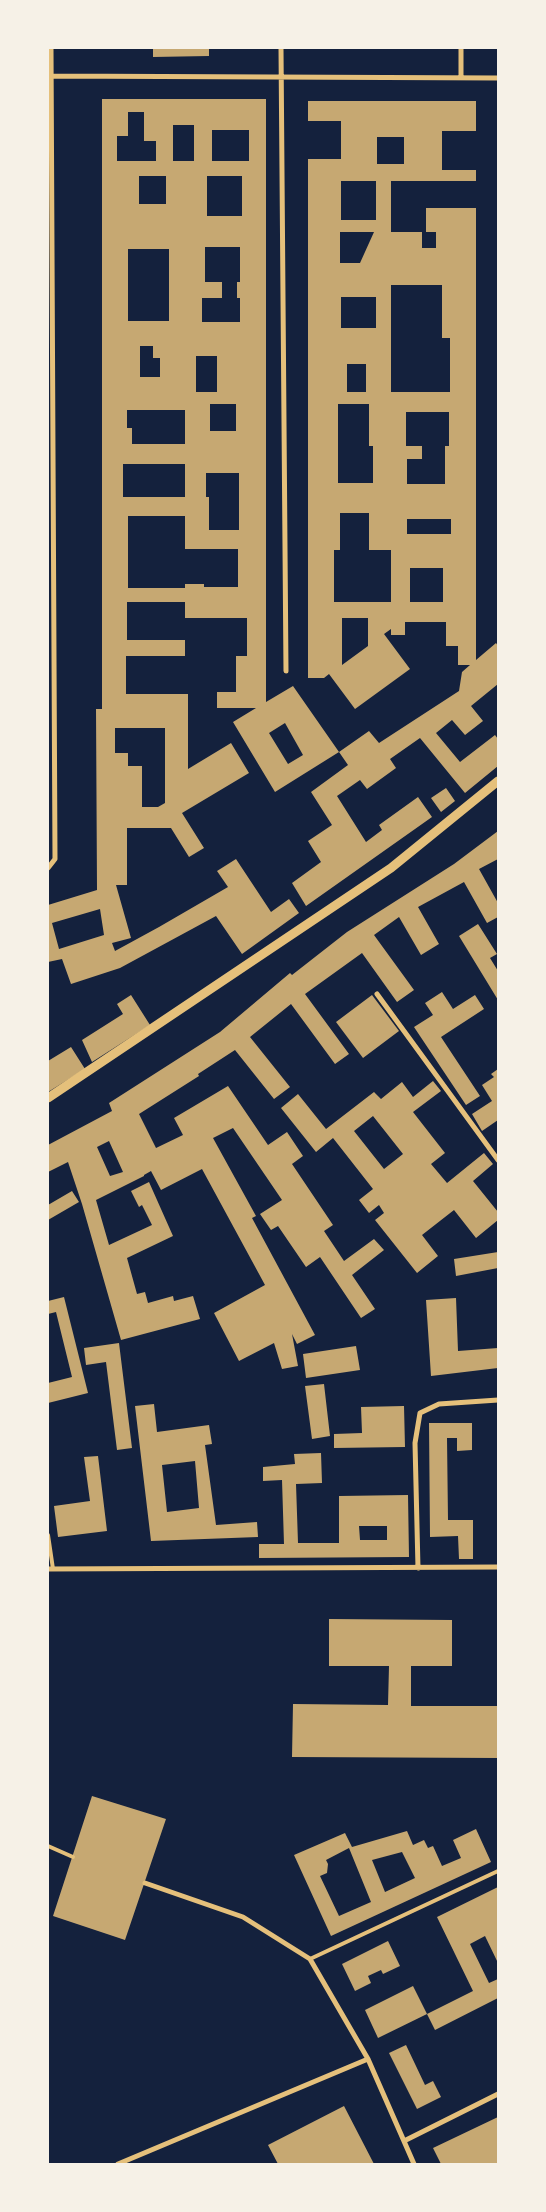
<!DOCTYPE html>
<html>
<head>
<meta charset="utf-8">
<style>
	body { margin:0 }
	#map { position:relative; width:546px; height:2212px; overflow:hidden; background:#14213d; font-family:Overpass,sans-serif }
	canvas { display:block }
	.frame { position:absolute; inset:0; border:49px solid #f6f1e7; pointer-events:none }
</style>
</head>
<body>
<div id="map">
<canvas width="546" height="2212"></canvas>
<div class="frame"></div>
</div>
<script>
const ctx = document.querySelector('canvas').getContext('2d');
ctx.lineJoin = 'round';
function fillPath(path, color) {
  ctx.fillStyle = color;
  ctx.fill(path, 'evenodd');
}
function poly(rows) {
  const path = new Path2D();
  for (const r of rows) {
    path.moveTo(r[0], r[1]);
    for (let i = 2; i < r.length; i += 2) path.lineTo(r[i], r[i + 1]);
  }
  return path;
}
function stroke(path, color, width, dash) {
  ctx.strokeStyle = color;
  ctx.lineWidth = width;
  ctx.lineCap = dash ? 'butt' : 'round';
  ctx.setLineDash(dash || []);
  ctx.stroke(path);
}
fillPath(poly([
	[153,48,209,48,209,56,153,57],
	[102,99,266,99,266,702,293,686,339,752,275,792,233,722,256,708,217,708,217,692,236,692,236,656,247,656,247,618,185,618,185,602,127,602,127,640,185,640,185,656,126,656,126,694,188,694,188,769,231,743,249,773,182,813,204,848,189,857,171,828,127,828,127,885,116,885,131,938,112,943,115,951,159,927,228,887,217,871,236,859,271,912,289,899,299,913,242,954,216,916,120,968,71,984,62,959,48,962,48,905,97,890,96,709,102,709],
	[128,112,144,112,144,141,156,141,156,161,117,161,117,136,128,136],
	[173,125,194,125,194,161,173,161],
	[212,130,249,130,249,161,212,161],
	[139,176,166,176,166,204,139,204],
	[207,176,242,176,242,216,207,216],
	[205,247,240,247,240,282,237,282,237,298,240,298,240,322,202,322,202,298,222,298,222,282,205,282],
	[128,249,169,249,169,321,128,321],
	[140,346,153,346,153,358,160,358,160,377,140,377],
	[196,356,217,356,217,392,196,392],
	[210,404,236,404,236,431,210,431],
	[127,410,185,410,185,444,132,444,132,428,127,428],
	[123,464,185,464,185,497,123,497],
	[206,473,239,473,239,530,209,530,209,497,206,497],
	[128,516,185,516,185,549,238,549,238,587,204,587,204,584,185,584,185,588,128,588],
	[285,723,303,755,288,764,269,733],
	[115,728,165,728,165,803,158,807,142,807,142,766,128,766,128,753,115,753],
	[100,909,104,935,59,949,52,923],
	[308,101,476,101,476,131,442,131,442,170,476,170,476,181,391,181,391,232,422,232,422,248,436,248,436,232,426,232,426,208,476,208,476,660,496,643,498,646,498,684,471,706,483,721,465,735,452,720,436,733,460,762,495,735,498,739,498,766,465,793,420,738,390,759,396,768,367,789,360,780,337,796,366,842,382,830,379,825,418,797,432,817,306,906,292,883,321,862,308,841,332,825,311,792,348,765,339,752,369,731,379,743,459,691,462,672,470,665,458,665,458,646,446,646,446,622,405,622,405,635,391,635,391,629,384,634,410,669,355,709,329,674,324,678,308,678,308,159,341,159,341,121,308,121],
	[377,137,404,137,404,164,377,164],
	[341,181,376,181,376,220,341,220],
	[340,232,374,232,360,263,340,263],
	[391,285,442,285,442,338,450,338,450,392,391,392],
	[341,297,376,297,376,328,341,328],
	[347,364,366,364,366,392,347,392],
	[338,404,369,404,369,446,373,446,373,483,338,483],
	[406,412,449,412,449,446,445,446,445,484,407,484,407,459,422,459,422,446,406,446],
	[340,513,369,513,369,550,391,550,391,602,334,602,334,550,340,550],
	[407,519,451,519,451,534,407,534],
	[410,568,443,568,443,602,410,602],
	[342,618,368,618,368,646,342,665],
	[446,788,455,801,441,812,431,798],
	[498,831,498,859,479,869,498,903,498,917,487,923,464,882,418,907,439,944,421,955,399,917,374,935,414,990,397,1002,362,953,305,994,349,1054,335,1064,291,1004,250,1037,290,1087,274,1099,235,1050,198,1074,199,1076,139,1114,156,1148,183,1135,174,1118,228,1086,268,1145,287,1132,303,1156,292,1164,333,1225,324,1231,344,1261,374,1239,384,1250,352,1275,375,1309,361,1318,320,1257,306,1267,278,1226,271,1230,260,1214,282,1200,233,1128,213,1138,256,1216,252,1218,315,1335,297,1344,292,1334,298,1366,282,1369,274,1343,239,1361,214,1313,265,1285,202,1169,161,1190,151,1171,144,1175,144,1176,96,1200,109,1245,152,1225,142,1205,139,1207,131,1191,149,1182,173,1236,127,1258,137,1294,145,1292,148,1303,173,1296,174,1301,193,1296,200,1319,121,1340,82,1204,68,1162,48,1172,48,1145,112,1111,109,1103,220,1032,290,973,292,975,347,932,454,864],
	[109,1141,123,1172,110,1176,97,1147],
	[478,924,497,954,490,958,498,971,498,1000,459,936],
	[442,992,453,1009,475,995,484,1009,441,1037,480,1096,466,1105,414,1027,433,1015,425,1003],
	[131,995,150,1025,92,1062,82,1040,123,1014,117,1004],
	[372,995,399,1031,363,1058,336,1022],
	[71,1047,85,1069,48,1092,48,1061],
	[498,1069,498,1120,482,1131,472,1114,492,1101,482,1085,494,1077,491,1074],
	[433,1081,441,1091,413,1112,445,1153,431,1164,447,1183,484,1153,493,1164,473,1181,498,1212,498,1220,476,1238,454,1210,422,1235,438,1256,417,1273,375,1220,384,1213,379,1205,369,1213,359,1200,373,1189,333,1138,316,1152,281,1108,298,1094,326,1129,374,1092,381,1099,402,1082,413,1097],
	[373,1116,403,1154,384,1169,354,1131],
	[72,1191,79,1202,48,1220,48,1205],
	[498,1252,498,1268,456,1276,454,1259],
	[64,1297,88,1393,48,1403,48,1383,72,1377,56,1312,48,1314,48,1301],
	[456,1298,458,1351,498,1348,498,1368,431,1376,426,1300],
	[119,1343,132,1448,117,1450,106,1362,86,1365,84,1348],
	[356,1346,360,1370,306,1378,303,1354],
	[324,1384,330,1436,312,1439,305,1386],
	[154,1404,157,1432,209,1425,212,1444,205,1445,216,1525,257,1522,258,1537,151,1541,135,1406],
	[195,1461,199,1508,167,1512,162,1465],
	[404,1406,405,1447,334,1448,334,1434,362,1433,361,1407],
	[429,1423,472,1423,472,1450,457,1451,457,1438,447,1438,448,1520,473,1520,473,1559,459,1559,458,1536,430,1537],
	[321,1453,322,1483,296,1484,298,1543,339,1543,339,1496,408,1495,409,1557,259,1558,259,1544,284,1544,282,1480,263,1481,263,1467,295,1464,294,1454],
	[359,1526,387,1526,387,1540,360,1540],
	[98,1456,107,1531,58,1537,54,1506,90,1501,84,1457],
	[329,1619,452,1620,452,1666,411,1666,411,1706,498,1706,498,1758,292,1757,293,1704,388,1705,389,1666,329,1666],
	[92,1796,166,1819,125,1940,53,1916],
	[476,1829,491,1862,331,1936,294,1855,345,1833,352,1847,407,1831,413,1845,424,1840,428,1848,433,1846,442,1866,461,1858,453,1840],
	[349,1848,371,1902,339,1916,320,1876,327,1873,328,1864,326,1860],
	[402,1852,415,1878,385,1892,372,1860],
	[498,1887,498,1963,485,1936,470,1944,489,1983,498,1979,498,1998,435,2030,427,2014,473,1991,437,1917],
	[388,1941,400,1966,383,1974,381,1970,368,1976,371,1983,355,1991,342,1964],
	[413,1986,427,2014,378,2038,365,2010],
	[406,2045,425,2085,433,2081,441,2097,417,2109,389,2053],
	[344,2106,374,2164,278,2164,268,2145],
	[498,2117,498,2163,441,2164,433,2148]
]), '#c6a872');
stroke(poly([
	[48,1535,53,1569],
	[48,1846,73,1857],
	[310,1959,498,1871]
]), '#e5c07b', 4);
stroke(poly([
	[281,48,286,671],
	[49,76,498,78],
	[461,78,461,48],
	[48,868,55,859,51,48],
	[377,994,498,1160],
	[418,1568,415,1443,420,1413,439,1404,498,1400],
	[48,1569,498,1567],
	[145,1883,243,1917,310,1959,368,2059],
	[404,2141,498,2094],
	[118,2164,368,2059,414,2164]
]), '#e5c07b', 5);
stroke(poly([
	[48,1098,391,868,498,781]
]), '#e5c07b', 9);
</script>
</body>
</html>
